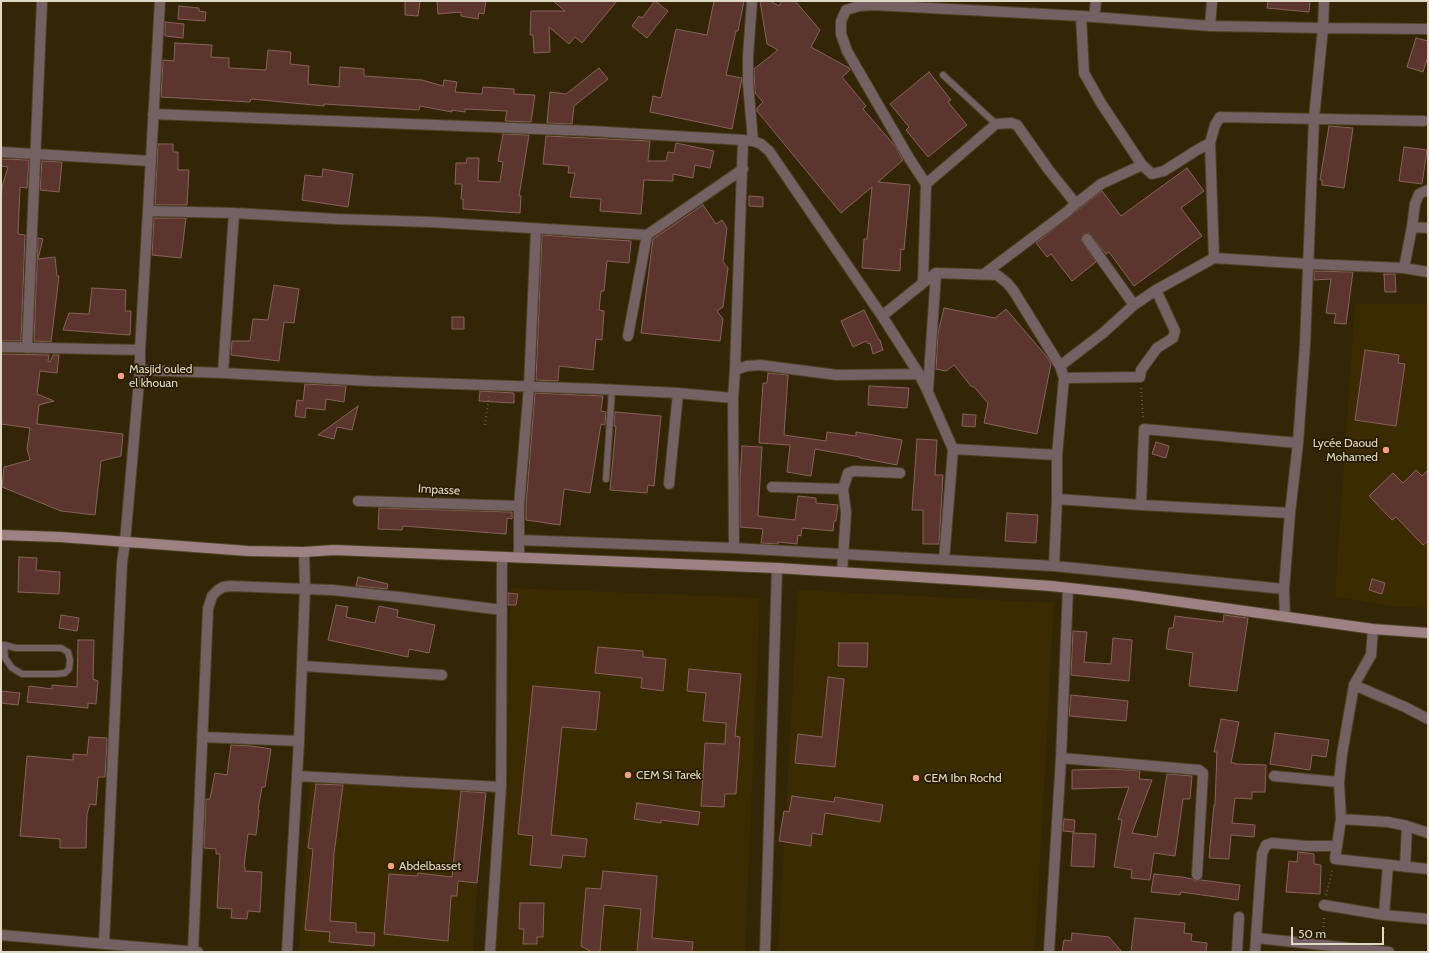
<!DOCTYPE html>
<html>
<head>
<meta charset="utf-8">
<style>
	body { margin:0 }
	#map { position:relative; width:1429px; height:953px; overflow:hidden; background:#332606; font-family:Cabin,sans-serif }
	canvas { display:block }
	.frame { position:absolute; inset:0; border:2px solid #e0d8c7; pointer-events:none }
	.scale { position:absolute; left:1291px; top:927px; width:93px; height:18px; box-sizing:border-box; border:2px solid #e0d8c7; border-top:0; padding-left:5px; font-size:12px; line-height:14px; white-space:nowrap; color:#e0d8c7; -webkit-text-stroke:3px #291d00; paint-order:stroke }
</style>
</head>
<body>
<div id="map">
<canvas width="1429" height="953"></canvas>
<div class="frame"></div>
<div class="scale">50 m</div>
</div>
<script>
const ctx = document.querySelector('canvas').getContext('2d');
ctx.lineJoin = 'round';
function fillPath(path, color) {
  ctx.fillStyle = color;
  ctx.fill(path, 'evenodd');
}
function poly(rows) {
  const path = new Path2D();
  for (const r of rows) {
    path.moveTo(r[0], r[1]);
    for (let i = 2; i < r.length; i += 2) path.lineTo(r[i], r[i + 1]);
  }
  return path;
}
function stroke(path, color, width, dash) {
  ctx.strokeStyle = color;
  ctx.lineWidth = width;
  ctx.lineCap = dash ? 'butt' : 'round';
  ctx.setLineDash(dash || []);
  ctx.stroke(path);
}
function label(font, color, halo, rows, align = 'center') {
  ctx.font = font + ' Cabin,sans-serif';
  ctx.lineWidth = 3.5;
  ctx.setLineDash([]);
  ctx.textBaseline = 'middle';
  ctx.strokeStyle = halo;
  ctx.fillStyle = color;
  for (const [text, x, y, turn = 0] of rows) {
    ctx.save();
    ctx.translate(x, y);
    ctx.rotate((+turn || 0) * Math.PI / 180);
    ctx.textAlign = isNaN(turn) ? turn : align;
    if (halo) ctx.strokeText(text, 0, 0);
    ctx.fillText(text, 0, 0);
    ctx.restore();
  }
}
fillPath(poly([
	[1355,304,1428,304,1428,608,1396,607,1335,596],
	[511,588,760,598,745,952,496,952],
	[798,590,1054,603,1035,952,778,952],
	[310,771,484,781,473,952,299,951]
]), '#3a2b01');
const building = poly([
	[405,1,420,1,418,16,405,15,405,1],
	[437,1,486,1,484,14,479,13,478,19,461,16,461,12,438,14,437,1],
	[553,1,617,1,582,43,575,37,569,44,549,27,550,52,534,53,533,35,530,35,531,11,565,11,553,1],
	[655,1,668,11,647,38,632,26,639,16,642,18,655,1],
	[714,1,744,1,738,31,736,31,726,75,742,78,732,129,650,112,653,96,661,98,676,29,707,35,714,1],
	[760,1,770,1,779,6,782,1,795,1,820,30,811,47,849,68,850,70,842,77,866,106,863,109,895,146,903,160,878,182,910,185,904,250,901,249,900,271,862,268,864,239,867,239,872,187,841,213,757,111,757,108,763,102,755,93,754,69,778,50,767,44,760,1],
	[1268,1,1310,1,1309,12,1267,8,1268,1],
	[179,6,199,8,199,11,206,12,205,21,178,19,179,6],
	[165,22,184,24,183,38,165,36,165,22],
	[1416,38,1428,41,1428,56,1423,72,1407,67,1416,38],
	[175,43,212,45,211,57,229,58,229,68,266,70,268,50,291,52,290,64,309,66,308,84,339,87,340,67,364,69,364,76,422,80,443,86,444,80,457,82,455,92,482,94,483,87,514,89,514,94,535,95,531,122,505,121,507,111,465,109,465,112,452,110,452,112,420,106,419,110,324,104,324,106,251,99,250,102,161,97,163,60,174,61,175,43],
	[599,68,608,79,574,106,572,124,547,123,550,92,566,94,599,68],
	[929,72,951,100,948,102,967,125,928,157,906,130,909,127,890,104,929,72],
	[1329,126,1353,128,1344,188,1322,185,1322,180,1320,180,1329,126],
	[503,134,529,135,519,196,521,196,520,213,463,209,463,199,461,199,462,184,455,184,456,163,466,163,467,158,479,158,478,181,500,182,503,162,498,161,503,134],
	[546,136,650,141,648,161,666,161,668,152,674,153,676,143,714,151,710,168,695,165,693,178,673,174,673,181,644,180,641,214,600,211,601,199,570,197,575,173,568,173,569,166,543,164,546,136],
	[158,144,173,144,173,152,178,152,178,170,189,170,187,205,155,205,158,144],
	[1404,147,1427,150,1422,184,1399,181,1404,147],
	[1,159,29,160,27,188,20,187,18,234,25,235,21,341,1,341,1,206,2,187,8,167,1,166,1,159],
	[42,161,62,162,59,192,40,190,42,161],
	[1187,168,1204,191,1181,208,1202,236,1134,286,1109,252,1106,254,1089,233,1083,234,1081,240,1096,262,1072,281,1051,254,1047,257,1036,243,1102,191,1121,216,1187,168],
	[323,169,353,174,348,207,302,200,305,175,322,177,323,169],
	[749,196,763,197,763,207,749,206,749,196],
	[703,205,716,224,722,220,727,228,723,262,728,268,723,307,717,311,723,319,720,341,641,333,653,239,703,205],
	[154,218,186,218,181,258,152,255,154,218],
	[542,235,631,241,629,263,607,261,604,291,601,291,599,310,604,311,602,340,596,339,593,370,559,366,558,381,536,380,542,235],
	[38,238,43,239,38,259,55,257,57,276,59,276,51,342,34,341,38,238],
	[1314,271,1353,272,1346,324,1334,323,1336,314,1326,313,1331,279,1314,280,1314,271],
	[1384,274,1395,274,1396,292,1385,292,1384,274],
	[274,285,299,289,294,323,284,322,279,361,231,355,232,341,250,341,253,319,268,320,274,285],
	[92,288,126,290,125,311,131,311,130,335,63,330,69,313,89,314,92,288],
	[944,308,995,318,1006,309,1047,357,1051,364,1037,434,984,423,988,403,974,387,971,386,954,365,946,371,936,369,938,333,944,308],
	[864,310,879,340,880,340,883,350,873,354,870,343,868,344,866,341,853,347,841,321,864,310],
	[452,317,464,317,464,329,452,329,452,317],
	[1365,350,1399,355,1398,363,1405,364,1396,426,1355,420,1365,350],
	[1,354,49,355,48,361,50,362,53,355,59,355,57,373,40,371,37,394,54,401,39,405,37,424,123,434,121,456,101,461,95,515,61,511,2,487,4,467,30,460,27,449,30,428,1,424,1,354],
	[768,373,788,375,784,435,826,441,827,432,856,436,856,432,902,440,897,465,860,458,860,457,815,449,811,476,787,472,790,445,759,443,763,383,767,383,768,373],
	[305,384,346,386,344,402,326,399,325,410,306,408,305,418,295,416,297,400,303,401,305,384],
	[869,386,909,388,907,408,868,405,869,386],
	[480,391,514,393,514,403,479,401,480,391],
	[535,393,603,396,601,411,606,412,605,425,601,424,590,493,564,489,560,525,526,520,526,506,535,393],
	[358,406,352,430,337,427,334,439,318,435,358,406],
	[615,412,661,416,654,486,648,485,647,493,610,490,616,426,614,426,615,412],
	[963,414,976,415,975,427,962,426,963,414],
	[917,439,937,440,935,475,943,475,939,544,923,544,923,510,912,510,917,439],
	[1156,442,1169,446,1166,458,1152,454,1156,442],
	[742,446,762,447,758,516,795,520,798,496,816,498,816,503,838,505,836,521,834,521,833,531,802,528,801,536,798,535,797,544,778,542,778,544,761,543,763,529,740,527,740,479,742,446],
	[1416,470,1422,476,1428,470,1428,541,1423,545,1396,517,1392,520,1369,496,1393,473,1403,483,1416,470],
	[379,508,512,512,512,519,507,518,506,534,403,526,402,530,378,529,379,508],
	[1007,513,1038,515,1036,543,1005,541,1007,513],
	[19,557,37,558,36,570,60,572,59,594,18,592,19,557],
	[358,577,388,584,387,589,356,586,358,577],
	[1372,579,1385,583,1382,594,1369,590,1372,579],
	[508,593,518,594,516,605,508,605,508,593],
	[336,605,348,607,346,617,375,623,379,606,398,610,397,617,435,625,429,653,409,649,408,657,328,640,336,605],
	[61,615,79,618,77,631,59,628,61,615],
	[1224,615,1248,618,1237,691,1189,686,1193,653,1166,649,1169,628,1173,628,1175,616,1223,622,1224,615],
	[1073,631,1087,632,1084,662,1111,664,1113,638,1132,640,1129,681,1071,675,1073,631],
	[78,640,94,640,93,679,98,681,96,704,88,703,88,708,27,702,29,686,52,689,52,685,77,687,78,640],
	[839,643,868,643,867,667,838,666,839,643],
	[598,647,643,651,643,657,666,659,663,691,641,688,642,678,595,673,598,647],
	[689,669,741,674,735,736,740,737,736,794,725,794,724,807,701,806,705,743,725,744,726,723,703,721,706,693,687,691,689,669],
	[828,677,844,679,835,767,795,763,798,734,822,737,828,677],
	[533,686,600,692,596,730,562,727,551,835,587,839,585,857,563,855,561,868,530,865,533,836,518,834,533,686],
	[1,691,20,693,18,705,1,703,1,691],
	[1071,695,1128,701,1126,721,1069,716,1071,695],
	[1221,719,1239,722,1231,763,1235,763,1235,764,1266,765,1265,792,1252,792,1252,799,1235,798,1232,823,1255,825,1254,837,1231,835,1229,859,1209,858,1214,805,1215,805,1217,752,1214,752,1221,719],
	[1275,733,1329,740,1326,757,1312,755,1310,770,1270,764,1275,733],
	[89,737,107,738,105,777,98,777,96,805,90,804,87,814,86,848,60,848,60,839,20,836,27,756,73,760,73,754,87,755,89,737],
	[231,745,252,746,271,749,265,787,262,787,258,810,259,810,256,835,248,834,244,867,245,867,245,871,262,872,260,912,248,911,247,919,231,918,232,909,217,908,220,854,216,854,216,849,204,848,206,799,210,799,215,773,227,775,231,745],
	[1112,769,1140,771,1139,779,1152,780,1132,833,1157,837,1167,774,1192,776,1190,799,1183,799,1175,856,1154,853,1150,880,1131,878,1132,870,1114,867,1122,820,1118,819,1129,787,1072,789,1072,770,1112,769],
	[316,784,343,785,334,854,330,921,356,923,356,932,375,933,374,946,329,942,330,932,305,930,313,849,308,848,316,784],
	[461,791,486,793,477,883,458,881,457,896,451,896,448,941,384,934,389,874,417,876,418,873,452,877,461,791],
	[792,796,834,802,835,797,883,805,880,822,825,813,822,835,812,833,811,846,779,841,784,811,789,812,792,796],
	[637,803,700,812,698,825,661,820,661,823,634,819,637,803],
	[1064,819,1075,820,1074,832,1063,831,1064,819],
	[1073,833,1096,834,1094,867,1071,866,1073,833],
	[1298,852,1314,854,1314,864,1321,865,1320,894,1286,892,1289,861,1297,862,1298,852],
	[603,871,657,876,652,938,693,942,692,952,637,952,641,909,604,905,600,952,592,952,581,946,586,888,601,889,603,871],
	[1154,874,1182,877,1192,879,1196,881,1201,880,1240,885,1238,900,1181,892,1180,895,1151,892,1154,874],
	[520,903,544,903,543,937,537,937,537,944,523,944,524,929,519,929,520,903],
	[1135,918,1185,923,1184,933,1192,934,1191,941,1207,943,1206,952,1131,952,1135,918],
	[1072,933,1109,937,1122,952,1062,952,1064,940,1071,941,1072,933]
]);
fillPath(building, '#5d352f');
stroke(building, '#88625d', 1);
const lane = poly([
	[943,75,996,124],
	[606,479,612,390],
	[1,645,4,645,16,648,61,648,68,652,70,660,69,669,65,673,56,674,22,674,12,668,5,658,4,645]
]);
const street = poly([
	[752,1,748,56,748,83,753,141],
	[1081,16,1084,73,1101,103,1142,165,1152,174,1164,171,1197,150,1210,143],
	[1094,17,1096,1],
	[1210,26,1212,1],
	[153,114,590,131,743,140],
	[1,152,151,161],
	[926,184,996,124,1011,123,1017,125,1048,169,1072,199,1074,202,1073,206,1068,211,984,274],
	[1073,206,1101,184,1142,165],
	[148,211,234,213,337,219,430,222,647,235,743,169],
	[1412,227,1415,204,1419,194,1428,190],
	[1087,239,1134,305],
	[1214,258,1210,143,1215,125,1220,117,1424,121],
	[1404,268,1412,227,1428,228],
	[923,283,936,273,997,275,1007,283,1013,290,1060,366,1064,378,1057,455,1057,499,1054,566],
	[882,316,923,283,926,184,909,158,847,51,841,34,841,21,846,10,859,6,873,5,1081,16,1210,26,1323,28,1428,29],
	[628,336,647,235],
	[1,347,140,350],
	[27,348,42,1],
	[1060,366,1103,333,1134,305,1156,290,1214,258,1308,264,1404,268,1428,272],
	[140,370,223,373,370,381,598,389,678,393,733,398],
	[735,370,747,366,760,365,837,375,919,374],
	[223,373,234,213],
	[1064,378,1140,377,1141,370,1157,348,1173,338,1175,331,1156,290],
	[928,389,936,273],
	[953,449,1057,455],
	[669,484,678,393],
	[772,487,843,489],
	[1057,499,1141,505,1290,513],
	[358,501,519,506],
	[1141,505,1144,429,1298,443],
	[519,540,734,548,1054,566,1284,589],
	[734,548,733,398,735,370,743,140,753,141,761,144,769,151,882,316,919,374,927,390,953,449,944,560],
	[519,557,519,506,529,387,536,229],
	[842,572,846,513,843,489,848,473,854,471,900,473],
	[1285,616,1284,589,1290,513,1298,443,1305,345,1314,118,1323,28,1324,1],
	[1373,629,1371,655,1354,685,1342,754,1339,782,1341,819,1335,859,1428,869],
	[302,666,442,675],
	[1354,685,1405,707,1428,719],
	[202,737,299,741],
	[1061,758,1199,770,1203,773,1197,875],
	[297,776,501,787],
	[1274,776,1339,782],
	[1341,819,1388,822,1407,826,1428,833],
	[1405,867,1407,826],
	[1324,905,1384,915,1428,919],
	[1384,915,1388,865],
	[1,935,198,952],
	[1256,938,1389,952],
	[104,943,122,563,125,542,140,370,140,350,160,1],
	[193,951,208,609,212,596,218,590,223,587,230,586,332,590,399,597,502,610],
	[287,952,299,741,305,588,304,552],
	[490,952,501,787,502,557],
	[765,952,777,568],
	[1049,952,1061,758,1068,588],
	[1237,952,1239,917],
	[1255,952,1262,854,1266,845,1272,843,1307,846,1336,846]
]);
const secondary = poly([
	[1,535,60,537,248,551,304,552,334,550,777,568,980,581,1051,586,1124,594,1373,629,1428,633]
]);
stroke(lane, '#4f4225', 8);
stroke(street, '#4f4225', 12);
stroke(secondary, '#4f4225', 12);
stroke(poly([
	[1141,388,1143,418],
	[485,425,489,396],
	[1326,895,1333,868],
	[1323,935,1324,915],
	[1383,941,1384,925]
]), '#685d41', 2, [1, 3]);
stroke(lane, '#736163', 6);
stroke(street, '#736163', 10);
stroke(secondary, '#9d8183', 10);
for (const [x, y, r, color] of [
	[121,376,4,"#f3a082"],
	[1386,450,4,"#f3a082"],
	[628,775,4,"#f3a082"],
	[916,778,4,"#f3a082"],
	[391,866,4,"#f3a082"]
]) {
  const dot = new Path2D();
  dot.arc(x, y, r, 0, 2 * Math.PI);
  ctx.fillStyle = color;
  ctx.fill(dot);
  stroke(dot, '#291d00', 1.5);
}
label('12px', '#e0d8c7', '#291d00', [
	["Masjid ouled",129,369],
	["el khouan",129,383],
	["Lycée Daoud",1378,443,"right"],
	["Mohamed",1378,457,"right"],
	["CEM Si Tarek",636,775],
	["CEM Ibn Rochd",924,778],
	["Abdelbasset",399,866]
], 'left');
label('12px', '#e0d8c7', '#291d00', [
	["Impasse",439,490,3]
]);
</script>
</body>
</html>
